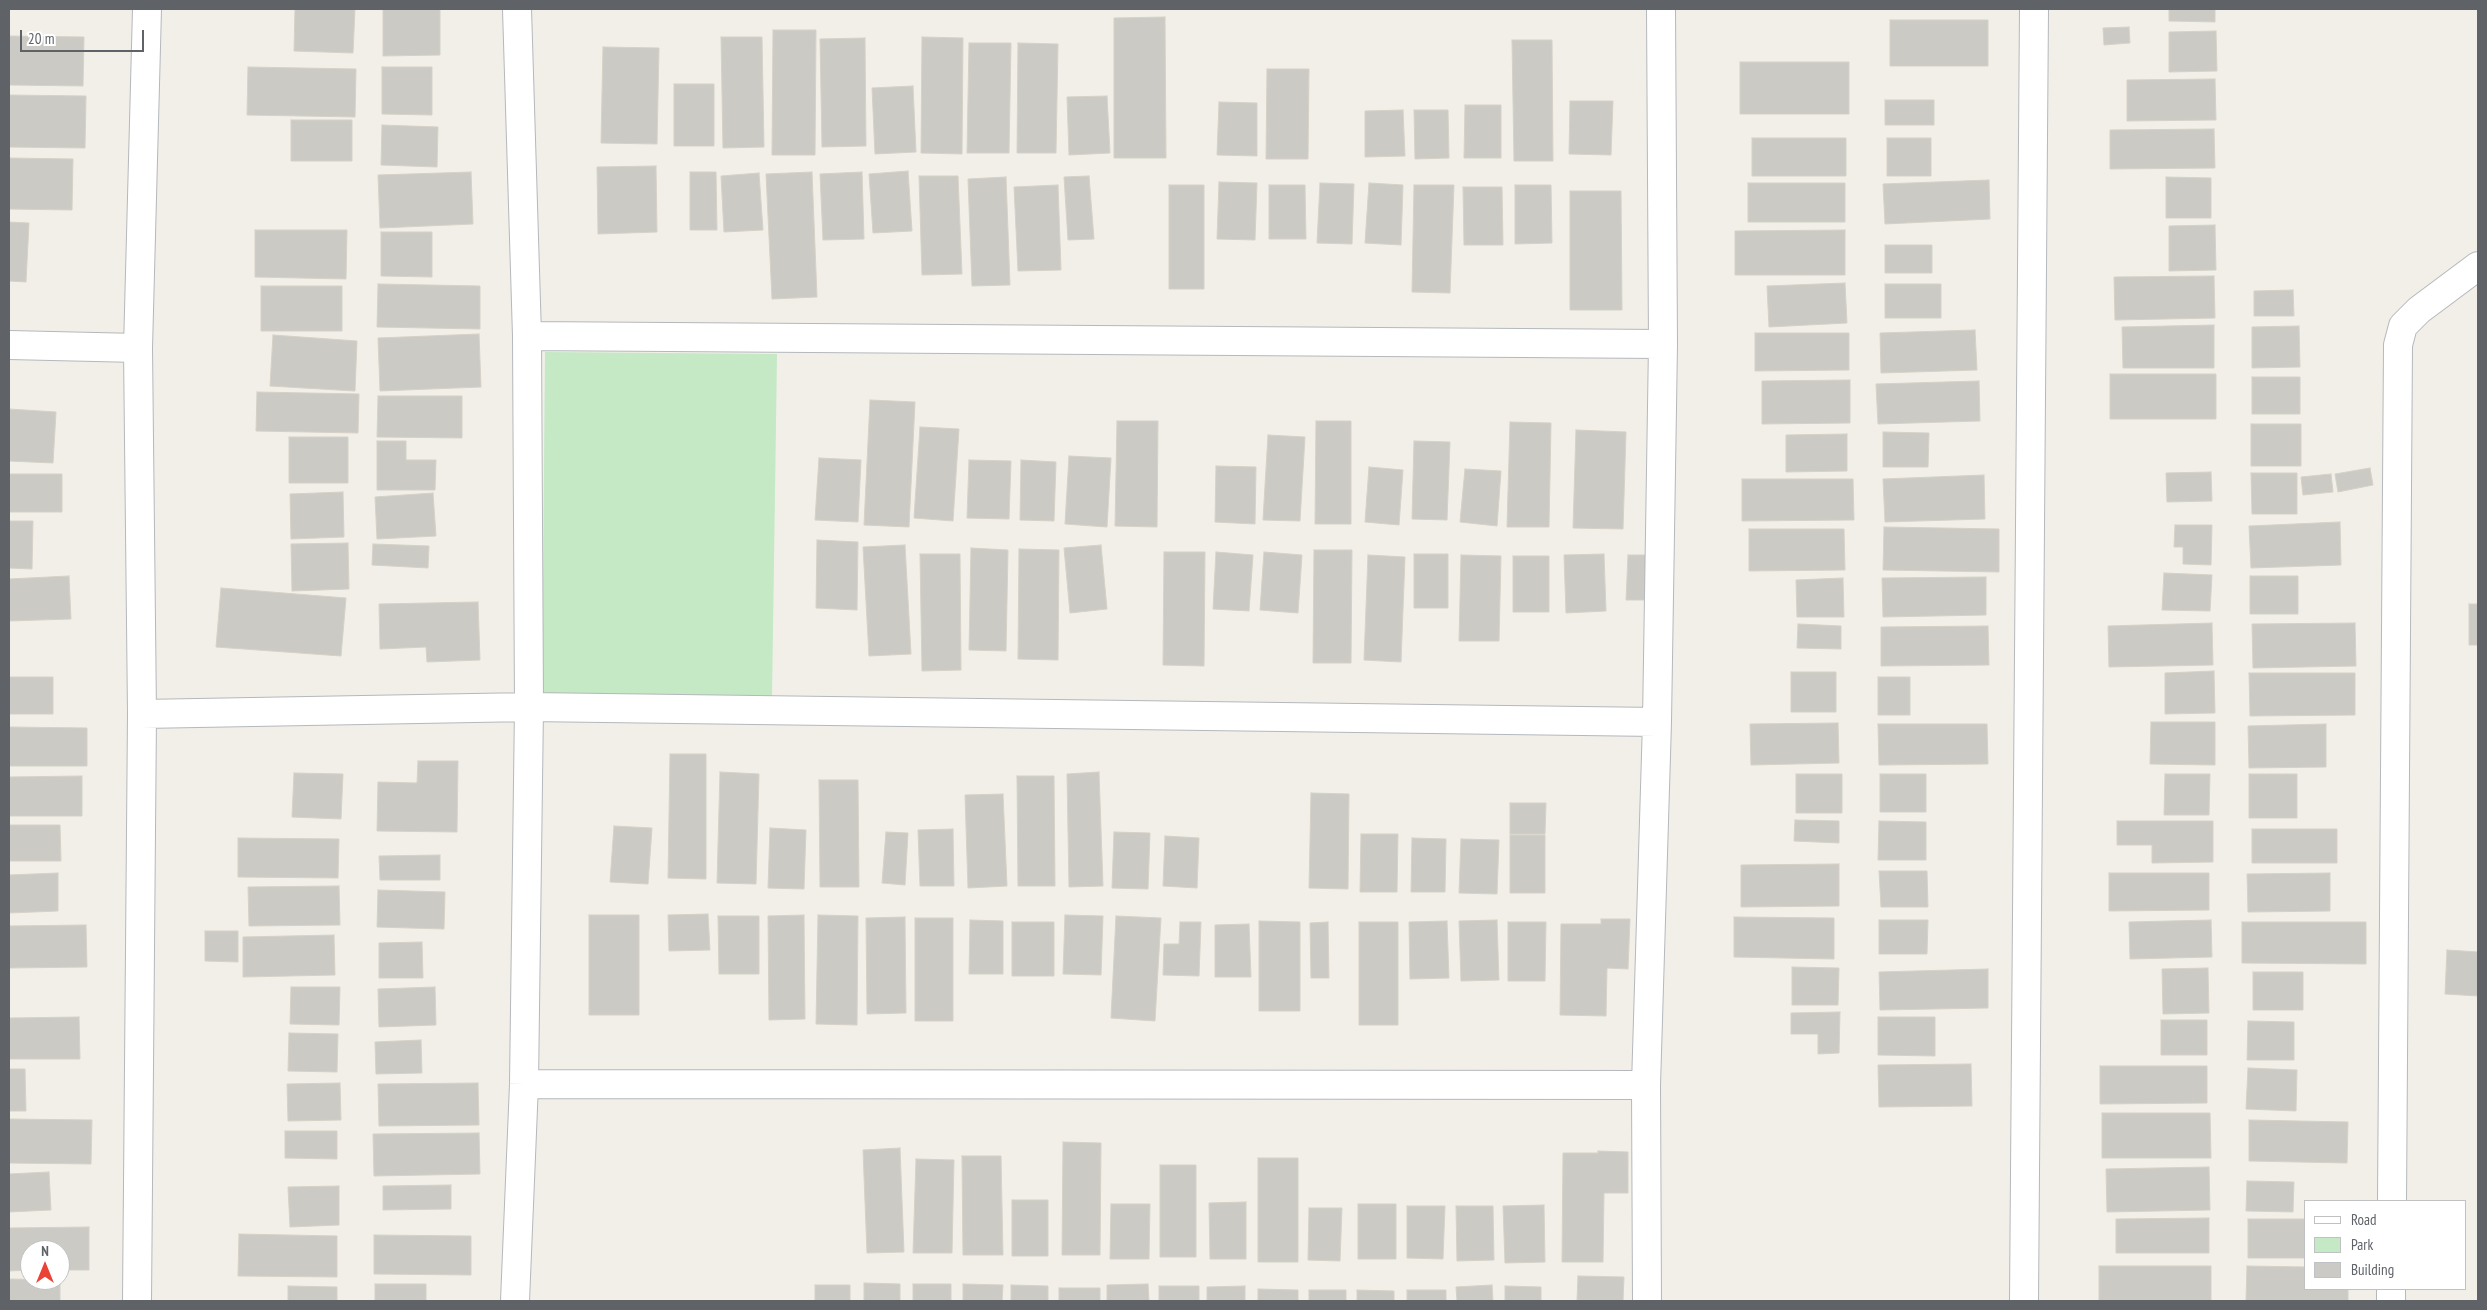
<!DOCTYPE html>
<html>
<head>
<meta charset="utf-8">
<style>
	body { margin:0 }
	#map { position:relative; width:2487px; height:1310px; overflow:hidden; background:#f1efe8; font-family:"PT Sans Narrow",sans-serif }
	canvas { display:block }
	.frame { position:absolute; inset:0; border:10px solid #5f6368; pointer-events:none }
	.legend { position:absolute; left:2304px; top:1200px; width:162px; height:90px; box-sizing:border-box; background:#fff; border:1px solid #bfc1c3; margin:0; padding:6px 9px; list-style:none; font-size:15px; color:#5f6368 }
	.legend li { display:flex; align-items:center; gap:10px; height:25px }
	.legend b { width:25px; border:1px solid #bfc1c3 }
	.north { position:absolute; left:20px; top:1240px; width:50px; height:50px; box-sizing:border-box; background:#fff; border:1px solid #bfc1c3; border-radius:50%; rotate:0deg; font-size:14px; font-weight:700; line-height:20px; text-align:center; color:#5f6368 }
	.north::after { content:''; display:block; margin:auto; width:18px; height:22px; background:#ea4335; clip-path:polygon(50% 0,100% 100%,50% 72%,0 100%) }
	.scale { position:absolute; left:20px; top:30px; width:124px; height:22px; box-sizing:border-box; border:2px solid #5f6368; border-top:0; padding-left:6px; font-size:15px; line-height:18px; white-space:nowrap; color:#5f6368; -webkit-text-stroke:4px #fff; paint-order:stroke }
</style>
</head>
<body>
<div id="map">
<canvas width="2487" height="1310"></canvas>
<div class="frame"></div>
<ul class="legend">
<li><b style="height:6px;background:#fff"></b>Road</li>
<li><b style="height:14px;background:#c5e8c5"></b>Park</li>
<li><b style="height:14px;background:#cccac5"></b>Building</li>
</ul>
<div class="north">N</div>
<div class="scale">20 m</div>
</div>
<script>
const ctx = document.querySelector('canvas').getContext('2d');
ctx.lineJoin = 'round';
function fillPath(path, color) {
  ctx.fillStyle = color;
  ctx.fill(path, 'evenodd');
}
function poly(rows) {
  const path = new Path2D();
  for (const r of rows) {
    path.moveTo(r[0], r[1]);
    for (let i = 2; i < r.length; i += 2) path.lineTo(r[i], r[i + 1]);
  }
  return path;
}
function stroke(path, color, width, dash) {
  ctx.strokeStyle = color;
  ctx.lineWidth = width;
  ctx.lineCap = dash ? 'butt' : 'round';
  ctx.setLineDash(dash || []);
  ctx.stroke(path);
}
fillPath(poly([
	[545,352,777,354,772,696,542,699]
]), '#c5e8c5');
const building = poly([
	[295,9,355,9,353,53,294,51,295,9],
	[383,9,440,9,440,55,383,56,383,9],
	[2169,9,2215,9,2215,22,2169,21,2169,9],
	[1165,17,1166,158,1114,158,1114,18,1165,17],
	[1890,20,1988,20,1988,66,1890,66,1890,20],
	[2129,27,2130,43,2104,45,2103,28,2129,27],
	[773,30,816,30,815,155,772,155,773,30],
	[2216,31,2217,71,2169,72,2169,32,2216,31],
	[9,36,84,37,83,86,9,85,9,36],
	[721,37,762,37,764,147,723,148,721,37],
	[922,37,963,38,962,154,921,153,922,37],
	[865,38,866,146,822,147,820,39,865,38],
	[1512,40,1552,40,1553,161,1514,161,1512,40],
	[969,43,1011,43,1009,153,967,153,969,43],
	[1018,43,1058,44,1056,153,1017,153,1018,43],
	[603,47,659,48,657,144,601,143,603,47],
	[1740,62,1849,62,1849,114,1740,114,1740,62],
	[248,67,356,69,355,117,247,115,248,67],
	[382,67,432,67,432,115,382,114,382,67],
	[1267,69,1309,69,1308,159,1266,159,1267,69],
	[2215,79,2216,120,2127,121,2127,80,2215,79],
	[674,84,714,84,714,146,674,146,674,84],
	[913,86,916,152,875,154,872,88,913,86],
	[9,95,86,96,85,148,9,147,9,95],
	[1107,96,1110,153,1069,155,1067,97,1107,96],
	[1885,100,1934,100,1934,125,1885,125,1885,100],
	[1570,101,1613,101,1611,155,1569,154,1570,101],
	[1219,102,1257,103,1257,156,1217,155,1219,102],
	[1465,105,1501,105,1501,158,1464,158,1465,105],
	[1403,110,1405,156,1365,157,1365,111,1403,110],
	[1414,110,1448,110,1449,158,1415,159,1414,110],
	[291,120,352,120,352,161,291,161,291,120],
	[382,125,438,127,437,167,381,165,382,125],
	[2214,129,2215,168,2110,169,2110,130,2214,129],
	[1752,138,1846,138,1846,176,1752,176,1752,138],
	[1887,138,1931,138,1931,176,1887,176,1887,138],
	[9,158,73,159,72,210,9,209,9,158],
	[656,166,657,232,598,234,597,167,656,166],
	[908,171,912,231,873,233,869,174,908,171],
	[471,172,473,224,380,228,378,175,471,172],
	[690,172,716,172,717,230,690,230,690,172],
	[812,172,817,297,772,299,766,174,812,172],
	[862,172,864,239,823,240,820,174,862,172],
	[759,173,763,230,724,232,721,176,759,173],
	[919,176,958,176,962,274,922,275,919,176],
	[1089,176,1094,239,1068,240,1064,177,1089,176],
	[1006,177,1010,285,972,286,968,179,1006,177],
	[2166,177,2211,178,2211,218,2166,218,2166,177],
	[1989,180,1990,219,1885,224,1883,184,1989,180],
	[1219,182,1257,183,1255,240,1217,239,1219,182],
	[1320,183,1354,184,1352,244,1317,243,1320,183],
	[1369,183,1403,185,1401,245,1365,243,1369,183],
	[1748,183,1845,183,1845,222,1748,222,1748,183],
	[1058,185,1061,270,1018,271,1014,187,1058,185],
	[1169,185,1204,185,1204,289,1169,289,1169,185],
	[1269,185,1305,185,1306,239,1269,239,1269,185],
	[1414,185,1454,185,1450,293,1412,292,1414,185],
	[1515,185,1551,185,1552,243,1515,244,1515,185],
	[1463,187,1502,187,1503,245,1464,245,1463,187],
	[1570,191,1621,191,1622,310,1570,310,1570,191],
	[9,222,29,223,26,282,9,281,9,222],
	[2215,225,2216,270,2169,271,2169,226,2215,225],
	[255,230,347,230,346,279,255,277,255,230],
	[1845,230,1845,275,1735,275,1735,231,1845,230],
	[381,232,432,232,432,277,381,276,381,232],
	[1885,245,1932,245,1932,273,1885,273,1885,245],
	[2214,276,2215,318,2115,320,2114,277,2214,276],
	[1845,283,1847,323,1769,327,1767,286,1845,283],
	[378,284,480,286,480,329,377,327,378,284],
	[1885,284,1941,284,1941,318,1885,318,1885,284],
	[261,286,342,286,342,331,261,331,261,286],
	[2293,290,2294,316,2254,316,2254,291,2293,290],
	[2214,325,2214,368,2123,368,2122,327,2214,325],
	[2299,326,2300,367,2252,368,2252,327,2299,326],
	[1975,330,1977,370,1881,373,1880,333,1975,330],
	[1755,333,1849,333,1849,370,1755,371,1755,333],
	[479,334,481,387,380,391,378,338,479,334],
	[273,335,357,341,355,391,270,386,273,335],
	[2110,374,2216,374,2216,419,2110,419,2110,374],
	[2252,377,2300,377,2300,414,2252,414,2252,377],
	[1850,380,1850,423,1762,424,1762,381,1850,380],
	[1979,381,1980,421,1878,424,1876,384,1979,381],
	[257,392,359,394,358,433,256,431,257,392],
	[378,396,462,396,462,438,377,437,378,396],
	[870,400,915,402,909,527,864,525,870,400],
	[9,409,56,412,53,463,9,461,9,409],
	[1117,421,1158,421,1157,527,1115,526,1117,421],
	[1316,421,1351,421,1351,524,1315,524,1316,421],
	[1510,422,1551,423,1549,527,1507,527,1510,422],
	[2251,424,2301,424,2301,466,2251,466,2251,424],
	[920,427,959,429,953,521,914,518,920,427],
	[1576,430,1626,432,1623,529,1573,528,1576,430],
	[1883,432,1929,433,1928,467,1883,467,1883,432],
	[1847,434,1847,471,1786,472,1786,435,1847,434],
	[1268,435,1305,437,1300,521,1263,520,1268,435],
	[289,437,348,437,348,483,289,483,289,437],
	[377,441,406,441,406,460,436,460,435,490,377,490,377,441],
	[1414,441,1450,442,1447,520,1412,519,1414,441],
	[1069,456,1111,458,1107,527,1065,524,1069,456],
	[819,458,861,460,858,522,815,520,819,458],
	[969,460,1011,461,1009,519,967,518,969,460],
	[1021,460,1056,462,1054,521,1020,520,1021,460],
	[1216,466,1256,467,1255,524,1215,522,1216,466],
	[1369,467,1403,470,1399,525,1365,522,1369,467],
	[2370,468,2373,485,2338,492,2335,474,2370,468],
	[1465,469,1501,471,1497,526,1460,522,1465,469],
	[2211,472,2212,501,2167,502,2166,473,2211,472],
	[2251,473,2297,473,2297,514,2252,514,2251,473],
	[9,474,62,474,62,512,9,512,9,474],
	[2331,474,2333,492,2303,495,2301,477,2331,474],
	[1984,475,1985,519,1885,522,1883,479,1984,475],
	[1742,479,1853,479,1854,520,1742,521,1742,479],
	[343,492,344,537,291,539,290,494,343,492],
	[433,493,436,536,377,539,375,497,433,493],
	[9,521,33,521,32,569,9,568,9,521],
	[2340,522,2341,565,2251,568,2249,526,2340,522],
	[2175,525,2212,525,2211,565,2183,564,2183,547,2174,547,2175,525],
	[1884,527,1999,529,1999,572,1883,570,1884,527],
	[1749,529,1844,529,1845,570,1749,571,1749,529],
	[817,540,858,542,857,610,816,608,817,540],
	[348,543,349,589,292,591,291,544,348,543],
	[373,544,429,546,428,568,372,565,373,544],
	[905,545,911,654,869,656,863,547,905,545],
	[1101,545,1107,609,1070,613,1064,548,1101,545],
	[971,548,1008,550,1006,651,969,650,971,548],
	[1019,549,1059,550,1058,660,1018,659,1019,549],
	[1314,550,1352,550,1351,663,1313,663,1314,550],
	[1164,552,1205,552,1204,666,1163,665,1164,552],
	[1216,552,1253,555,1249,611,1213,609,1216,552],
	[1264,552,1302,555,1298,613,1260,610,1264,552],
	[920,554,960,554,961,670,922,671,920,554],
	[1414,554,1448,554,1448,608,1414,608,1414,554],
	[1604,554,1606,611,1566,613,1564,555,1604,554],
	[1368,555,1405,557,1401,662,1364,660,1368,555],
	[1461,555,1501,556,1499,641,1459,641,1461,555],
	[1628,555,1649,555,1648,600,1626,600,1628,555],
	[1513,556,1549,556,1549,612,1513,612,1513,556],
	[2164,573,2212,575,2210,611,2162,610,2164,573],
	[69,576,71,619,9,621,9,579,69,576],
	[2250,576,2298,576,2298,614,2250,614,2250,576],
	[1986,577,1986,615,1883,617,1882,578,1986,577],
	[1843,578,1844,617,1797,617,1796,580,1843,578],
	[221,588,346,598,341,656,216,647,221,588],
	[478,602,480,660,427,662,426,647,380,649,379,604,478,602],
	[2469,604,2478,604,2478,645,2469,645,2469,604],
	[2212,623,2213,665,2109,667,2108,626,2212,623],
	[2355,623,2356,666,2253,668,2252,624,2355,623],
	[1798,624,1841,626,1841,649,1797,648,1798,624],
	[1988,626,1989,665,1881,666,1881,627,1988,626],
	[2214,671,2215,713,2165,714,2165,673,2214,671],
	[1791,672,1836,672,1836,712,1791,712,1791,672],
	[2249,673,2355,673,2355,715,2250,716,2249,673],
	[9,677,53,677,53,714,9,714,9,677],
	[1878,677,1910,677,1910,715,1878,715,1878,677],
	[2151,722,2215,722,2215,765,2150,764,2151,722],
	[1838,723,1839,763,1751,765,1750,724,1838,723],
	[1878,724,1987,724,1988,764,1879,765,1878,724],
	[2326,724,2326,767,2249,768,2248,726,2326,724],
	[9,727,87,728,87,766,9,766,9,727],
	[670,754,706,754,706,879,668,878,670,754],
	[418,761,458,761,457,832,377,831,378,782,417,783,418,761],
	[720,772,759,774,756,884,717,883,720,772],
	[1099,772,1103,886,1069,887,1067,774,1099,772],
	[294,773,343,774,341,819,292,817,294,773],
	[1796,774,1842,774,1842,813,1796,813,1796,774],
	[1880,774,1926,774,1926,812,1880,812,1880,774],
	[2165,774,2210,774,2209,815,2164,815,2165,774],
	[2249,774,2297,774,2297,818,2249,818,2249,774],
	[82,776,82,816,9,816,9,777,82,776],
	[1017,776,1054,776,1055,886,1018,886,1017,776],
	[819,780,858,780,859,887,820,887,819,780],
	[1311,793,1349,794,1348,889,1309,888,1311,793],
	[1003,794,1007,886,968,888,965,795,1003,794],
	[1510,803,1546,803,1545,834,1510,834,1510,803],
	[1795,820,1839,821,1839,843,1794,841,1795,820],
	[1879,821,1926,822,1926,860,1878,860,1879,821],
	[2117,821,2213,821,2213,862,2152,863,2152,845,2117,845,2117,821],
	[9,825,60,825,61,861,9,861,9,825],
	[614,826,652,828,648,884,610,882,614,826],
	[770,828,806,830,804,889,768,888,770,828],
	[953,829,954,886,920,886,918,830,953,829],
	[2252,829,2337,829,2337,863,2252,863,2252,829],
	[886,832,908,833,905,885,882,883,886,832],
	[1114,832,1150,833,1148,889,1112,888,1114,832],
	[1361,834,1398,834,1397,892,1360,892,1361,834],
	[1510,835,1545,835,1545,893,1510,893,1510,835],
	[1165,836,1199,838,1197,888,1163,886,1165,836],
	[238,838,339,839,338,878,238,877,238,838],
	[1412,838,1446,839,1445,892,1411,892,1412,838],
	[1461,839,1499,840,1497,894,1459,893,1461,839],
	[440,855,440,880,380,880,379,856,440,855],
	[1839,864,1839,906,1741,907,1741,865,1839,864],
	[1879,871,1927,871,1928,907,1881,907,1879,871],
	[58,873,58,911,9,913,9,875,58,873],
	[2109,873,2209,873,2209,910,2109,911,2109,873],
	[2330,873,2330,911,2248,912,2247,874,2330,873],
	[339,886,340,925,249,926,248,887,339,886],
	[378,890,445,892,444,929,377,927,378,890],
	[708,914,710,950,669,951,668,915,708,914],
	[589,915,639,915,639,1015,589,1015,589,915],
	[804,915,805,1019,769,1020,768,916,804,915],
	[818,915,858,916,857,1025,816,1024,818,915],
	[1065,915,1103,916,1101,975,1063,974,1065,915],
	[718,916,759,916,759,974,719,974,718,916],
	[1116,916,1161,918,1155,1021,1111,1018,1116,916],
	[905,917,906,1013,867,1014,866,918,905,917],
	[1734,917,1834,918,1834,959,1734,957,1734,917],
	[915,918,953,918,953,1021,915,1021,915,918],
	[1601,919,1630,919,1628,969,1607,968,1606,1016,1560,1015,1561,924,1601,924,1601,919],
	[970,920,1003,921,1003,974,969,974,970,920],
	[1497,920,1499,980,1461,981,1459,921,1497,920],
	[1879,920,1928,920,1927,954,1879,954,1879,920],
	[2211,920,2212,957,2130,959,2129,922,2211,920],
	[1259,921,1300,922,1300,1011,1259,1011,1259,921],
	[1447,921,1449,978,1410,979,1409,922,1447,921],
	[1012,922,1054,922,1054,976,1012,976,1012,922],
	[1180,922,1201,922,1199,976,1163,975,1164,944,1179,944,1180,922],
	[1328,922,1329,978,1311,978,1310,923,1328,922],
	[1359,922,1398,922,1398,1025,1359,1025,1359,922],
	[1508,922,1546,922,1545,981,1508,981,1508,922],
	[2242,922,2366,922,2366,964,2242,963,2242,922],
	[1249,924,1251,977,1215,977,1215,925,1249,924],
	[86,925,87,967,9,968,9,926,86,925],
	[205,931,238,931,238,962,205,961,205,931],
	[334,935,335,975,243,977,243,937,334,935],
	[422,942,423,978,379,978,379,943,422,942],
	[2447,950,2478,952,2478,996,2445,994,2447,950],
	[1792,967,1839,968,1838,1005,1792,1005,1792,967],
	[2208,968,2209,1013,2163,1014,2162,969,2208,968],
	[1988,969,1988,1008,1880,1010,1879,972,1988,969],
	[2253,972,2303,972,2303,1010,2253,1010,2253,972],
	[291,987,340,987,339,1025,290,1024,291,987],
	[435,987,436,1025,379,1027,378,989,435,987],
	[1840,1012,1839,1053,1818,1054,1818,1034,1791,1034,1791,1013,1840,1012],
	[79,1017,80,1059,9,1059,9,1018,79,1017],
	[1878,1017,1935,1017,1935,1056,1878,1055,1878,1017],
	[2161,1020,2207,1020,2207,1055,2161,1055,2161,1020],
	[2248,1021,2294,1022,2294,1060,2247,1060,2248,1021],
	[289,1033,338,1034,337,1072,288,1071,289,1033],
	[421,1040,422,1073,376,1074,375,1042,421,1040],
	[1971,1064,1972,1106,1879,1107,1878,1065,1971,1064],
	[2100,1066,2207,1066,2207,1103,2100,1104,2100,1066],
	[2248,1068,2297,1070,2296,1111,2246,1109,2248,1068],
	[9,1069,25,1069,26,1111,9,1111,9,1069],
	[340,1083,341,1120,288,1121,287,1084,340,1083],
	[478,1083,479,1125,379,1126,378,1084,478,1083],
	[2102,1113,2210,1113,2211,1158,2102,1158,2102,1113],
	[9,1119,92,1120,91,1164,9,1163,9,1119],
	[2249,1120,2348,1122,2347,1163,2249,1161,2249,1120],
	[285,1131,337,1131,337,1159,285,1158,285,1131],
	[479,1133,480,1174,374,1176,373,1134,479,1133],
	[1063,1142,1101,1143,1100,1255,1062,1255,1063,1142],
	[900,1148,904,1252,867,1253,863,1150,900,1148],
	[1598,1151,1628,1152,1628,1193,1604,1193,1603,1262,1562,1262,1563,1153,1598,1153,1598,1151],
	[962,1156,1001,1156,1003,1255,963,1255,962,1156],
	[1258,1158,1298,1158,1298,1262,1258,1262,1258,1158],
	[916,1159,954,1160,952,1253,913,1253,916,1159],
	[1160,1165,1196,1165,1196,1257,1160,1257,1160,1165],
	[2209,1167,2210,1210,2107,1212,2106,1169,2209,1167],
	[49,1172,51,1210,9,1212,9,1174,49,1172],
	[2247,1181,2294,1182,2293,1212,2246,1211,2247,1181],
	[451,1185,451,1209,383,1210,383,1186,451,1185],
	[339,1186,339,1225,290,1227,288,1187,339,1186],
	[1012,1200,1048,1200,1048,1256,1012,1256,1012,1200],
	[1246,1202,1246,1259,1210,1259,1209,1203,1246,1202],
	[1111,1204,1150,1204,1149,1259,1110,1259,1111,1204],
	[1358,1204,1396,1204,1396,1259,1358,1259,1358,1204],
	[1544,1205,1545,1262,1505,1263,1503,1206,1544,1205],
	[1407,1206,1445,1206,1443,1259,1407,1258,1407,1206],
	[1456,1206,1493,1206,1494,1260,1457,1261,1456,1206],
	[1309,1208,1342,1208,1340,1261,1308,1260,1309,1208],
	[2209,1218,2209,1253,2116,1253,2116,1219,2209,1218],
	[2248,1219,2306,1219,2306,1258,2248,1258,2248,1219],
	[89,1227,89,1270,60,1270,60,1250,30,1250,30,1270,9,1271,9,1228,89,1227],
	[239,1234,337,1236,337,1277,238,1276,239,1234],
	[374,1235,471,1236,471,1275,374,1274,374,1235],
	[2099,1266,2211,1266,2211,1301,2099,1301,2099,1266],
	[2247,1266,2306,1267,2306,1289,2348,1289,2348,1301,2246,1301,2247,1266],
	[1578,1276,1624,1277,1623,1301,1577,1300,1578,1276],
	[9,1279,60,1280,60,1301,9,1301,9,1279],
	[864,1283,900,1284,900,1301,864,1301,864,1283],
	[375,1284,426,1284,426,1301,375,1301,375,1284],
	[913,1284,951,1284,951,1301,913,1301,913,1284],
	[963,1284,1003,1285,1002,1301,963,1301,963,1284],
	[1148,1284,1149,1301,1107,1301,1107,1285,1148,1284],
	[815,1285,850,1285,850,1301,815,1301,815,1285],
	[1011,1285,1048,1286,1048,1301,1011,1301,1011,1285],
	[1492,1285,1493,1301,1457,1301,1456,1287,1492,1285],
	[288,1286,337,1287,337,1301,288,1301,288,1286],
	[1159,1286,1199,1286,1199,1301,1159,1301,1159,1286],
	[1245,1286,1245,1301,1207,1301,1207,1287,1245,1286],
	[1505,1286,1541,1287,1541,1301,1505,1301,1505,1286],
	[1059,1288,1100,1288,1100,1301,1059,1301,1059,1288],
	[1258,1289,1298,1290,1298,1301,1258,1301,1258,1289],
	[1309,1290,1346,1290,1346,1301,1309,1301,1309,1290],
	[1357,1290,1394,1291,1394,1301,1357,1301,1357,1290],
	[1407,1290,1446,1290,1446,1301,1407,1301,1407,1290]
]);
fillPath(building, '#cccac5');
stroke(building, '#d6d1c6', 1);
const minor = poly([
	[527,336,1663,344],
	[9,345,138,348],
	[142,714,529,707,1657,722],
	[524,1084,1646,1085],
	[2392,1201,2398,345,2403,326,2419,310,2478,266],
	[137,1301,142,714,138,348,147,9],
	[515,1301,524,1084,529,707,527,336,517,9],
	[1647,1301,1646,1085,1657,722,1663,344,1661,9],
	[2024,1301,2034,9],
	[2391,1301,2391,1289]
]);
stroke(minor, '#b5b8bc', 30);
stroke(minor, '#fff', 28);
</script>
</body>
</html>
